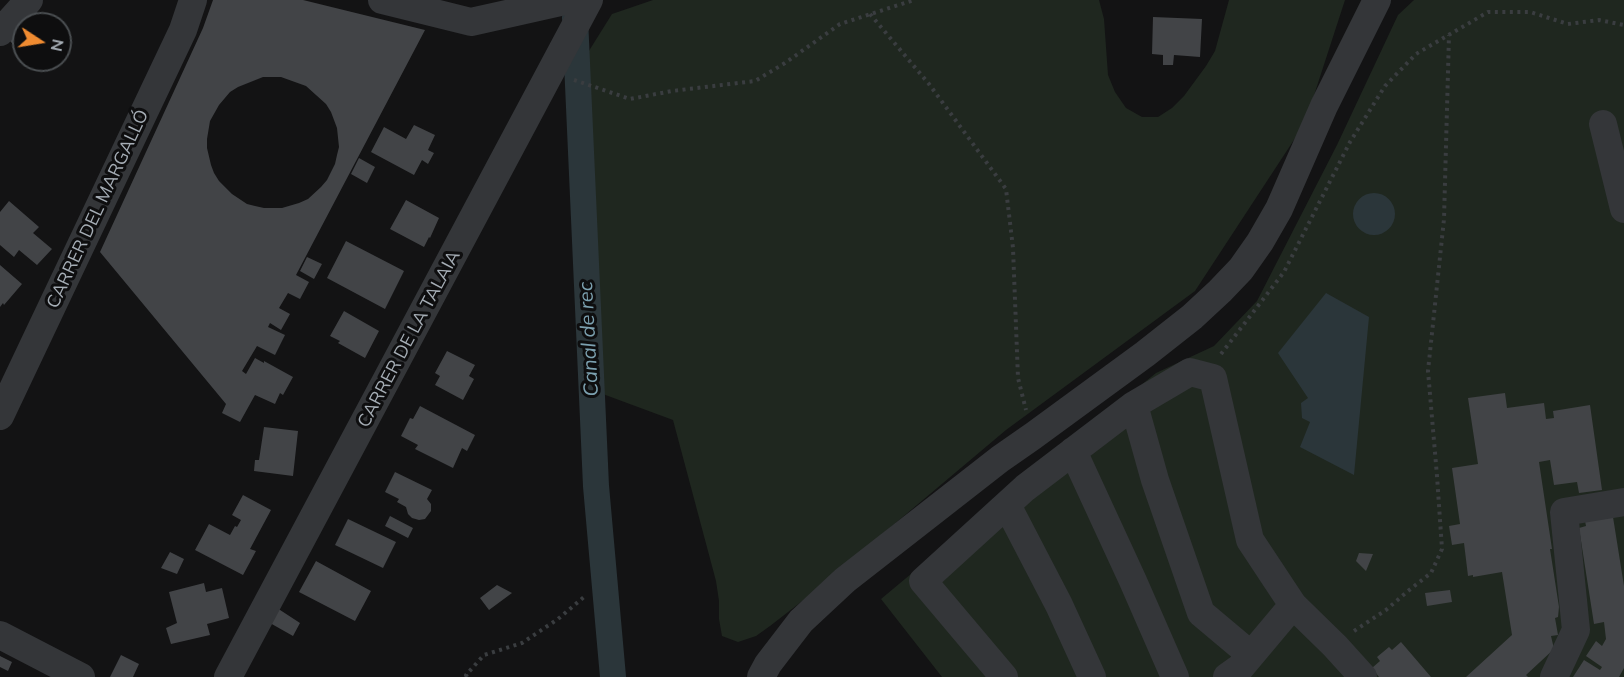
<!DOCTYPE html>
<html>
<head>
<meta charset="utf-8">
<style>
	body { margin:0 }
	#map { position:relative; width:1624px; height:677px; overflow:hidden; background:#131314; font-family:Mulish,sans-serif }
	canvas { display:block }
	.north { position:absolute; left:12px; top:12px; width:60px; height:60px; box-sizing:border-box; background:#0e0e0f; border:2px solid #4a4e51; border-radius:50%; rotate:102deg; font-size:16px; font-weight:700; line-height:24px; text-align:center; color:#a5adb5 }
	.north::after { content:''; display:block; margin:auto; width:21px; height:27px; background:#ef8b31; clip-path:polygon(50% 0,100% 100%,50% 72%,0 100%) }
</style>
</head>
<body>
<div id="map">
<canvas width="1624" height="677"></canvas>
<div class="north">N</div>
</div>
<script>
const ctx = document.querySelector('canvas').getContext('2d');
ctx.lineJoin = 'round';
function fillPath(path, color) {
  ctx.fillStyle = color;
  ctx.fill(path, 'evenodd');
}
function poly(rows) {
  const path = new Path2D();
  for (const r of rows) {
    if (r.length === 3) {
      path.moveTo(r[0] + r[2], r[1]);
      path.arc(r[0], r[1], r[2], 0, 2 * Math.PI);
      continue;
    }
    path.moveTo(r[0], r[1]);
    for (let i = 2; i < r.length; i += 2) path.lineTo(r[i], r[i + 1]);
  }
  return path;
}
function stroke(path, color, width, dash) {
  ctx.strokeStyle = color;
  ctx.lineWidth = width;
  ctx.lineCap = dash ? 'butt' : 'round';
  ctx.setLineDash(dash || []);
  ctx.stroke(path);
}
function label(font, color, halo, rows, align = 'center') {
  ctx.font = font + ' Mulish,sans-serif';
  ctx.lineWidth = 6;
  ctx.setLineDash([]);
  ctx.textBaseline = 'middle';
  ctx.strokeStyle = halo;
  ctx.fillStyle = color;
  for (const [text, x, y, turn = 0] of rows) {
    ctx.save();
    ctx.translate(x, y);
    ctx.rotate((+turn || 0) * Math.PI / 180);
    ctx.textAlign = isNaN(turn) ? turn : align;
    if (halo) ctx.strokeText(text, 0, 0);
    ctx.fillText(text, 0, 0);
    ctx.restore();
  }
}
fillPath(poly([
	[653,0,1099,0,1104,19,1108,75,1115,92,1126,108,1142,117,1158,117,1172,108,1184,96,1206,66,1215,51,1229,0,1345,0,1305,123,1195,291,1006,430,810,595,770,626,756,636,738,642,722,636,719,619,719,601,716,581,673,420,592,390,567,86,612,14],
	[1414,0,1624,0,1624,677,942,677,881,599,1026,478,1156,373,1214,346,1257,301,1337,145,1398,15]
]), '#1f271f');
fillPath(poly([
	[1374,214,21],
	[1326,293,1369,317,1354,475,1300,447,1310,422,1302,418,1301,403,1308,398,1278,353]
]), '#2b363a');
stroke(poly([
	[575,18,596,486,613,677]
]), '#2b363a', 26);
fillPath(poly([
	[213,0,303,0,425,30,296,275,309,282,300,299,288,293,279,308,290,314,281,330,270,323,268,327,285,335,275,355,257,346,242,371,246,374,255,358,264,363,264,361,293,377,283,395,280,393,275,404,255,395,240,422,222,413,226,404,100,252,203,28],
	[263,77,281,77,306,86,326,104,331,112,337,128,339,147,337,155,335,164,327,180,321,187,308,199,299,203,282,208,264,208,255,206,247,204,232,194,219,181,214,173,211,165,207,148,207,139,210,121,219,105,230,92,238,87],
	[1153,17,1202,19,1200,57,1174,55,1173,65,1163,65,1163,55,1152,54],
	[15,27,24,36,24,41,17,48,6,37],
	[414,125,435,135,428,150,434,153,428,164,422,160,414,175,371,152,384,127,406,139],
	[359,158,375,167,367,183,351,174],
	[406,200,439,218,430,238,429,237,424,247,390,229],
	[9,201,39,227,33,233,52,249,37,265,19,250,14,257,0,245,0,212],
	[346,241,404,271,385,309,327,278],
	[307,257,322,264,314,279,300,271],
	[0,265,22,284,4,305,3,303,0,307],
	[344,311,379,331,365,358,338,343,340,341,330,336],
	[447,351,475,365,469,376,474,379,463,400,435,385,440,376,435,373],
	[1505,393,1507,408,1544,403,1546,419,1554,418,1553,411,1590,405,1602,490,1579,493,1577,482,1554,485,1550,460,1539,462,1552,549,1550,549,1559,607,1558,617,1555,618,1558,635,1551,636,1554,649,1526,675,1528,677,1466,677,1512,635,1502,572,1473,577,1473,575,1468,576,1464,543,1452,545,1449,526,1460,524,1452,468,1478,464,1468,398],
	[420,406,475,435,467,451,462,448,453,468,415,449,418,445,401,436,410,418,413,419],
	[264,427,298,431,293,476,254,471,255,460,259,460],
	[395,472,432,490,427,499,431,504,431,511,425,519,419,520,412,518,408,514,406,507,397,502,399,499,385,492],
	[243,495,271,510,250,549,256,551,243,575,195,550,209,524,230,535,235,526,237,527,241,520,232,515],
	[390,516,413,528,408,538,385,526],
	[1613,517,1624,586,1624,668,1619,677,1573,677,1584,660,1600,670,1602,667,1586,656,1596,641,1602,646,1606,639,1604,622,1594,624,1579,528,1586,526,1585,521],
	[348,519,396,542,383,568,335,545],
	[170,552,184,559,177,574,161,568],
	[1359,553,1373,554,1366,571,1356,561],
	[316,561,371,591,355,621,299,592],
	[204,583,206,592,222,588,229,618,207,624,210,635,171,644,166,628,177,623,169,592],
	[497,585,512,593,489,610,480,598],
	[1450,590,1452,602,1427,606,1425,593],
	[277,608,300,623,293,636,270,623],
	[1401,642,1431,677,1379,677,1372,668,1380,661,1377,657,1389,647,1392,650],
	[121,655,139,664,133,677,110,677],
	[0,656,12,662,8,671,0,667]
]), '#424447');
stroke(poly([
	[870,14,929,84,1006,189,1013,248,1018,378,1026,410],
	[574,80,630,99,672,91,755,81,785,63,840,24,914,0],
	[1221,354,1284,272,1350,142,1385,86,1416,54,1488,12,1530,12,1568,24,1599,20,1624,25],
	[1354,631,1386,610,1408,591,1431,573,1442,549,1437,476,1428,371,1444,219,1449,35],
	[467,677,466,675,484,655,522,643,558,619,584,597]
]), '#3a3d40', 4, [3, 4.5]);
stroke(poly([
	[382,0,471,22,569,0],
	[0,32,29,0],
	[1603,124,1624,209],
	[1134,405,1155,480,1201,613,1251,655],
	[0,416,183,30,193,0],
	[1073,451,1133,581,1175,677],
	[1007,505,1059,605,1092,677],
	[0,635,81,677],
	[228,677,589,0],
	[761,677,768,664,801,621,845,580,1000,459,1033,436,1145,354,1192,317,1220,291,1241,269,1260,242,1279,209,1324,106,1377,0],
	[1004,677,923,581,1025,488,1134,405,1190,372,1213,378,1250,540,1293,605,1335,646,1363,677],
	[1227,677,1241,667,1293,605],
	[1554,677,1576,630,1564,512,1624,502]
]), '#343639', 28);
label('18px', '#a5adb5', '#0e0e0f', [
	["CARRER DEL MARGALLÓ",98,209,-65],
	["CARRER DE LA TALAIA",409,339,-62]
]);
label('italic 20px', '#7ca1b0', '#0e0e0f', [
	["Canal de rec",589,339,-93]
]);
</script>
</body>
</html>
